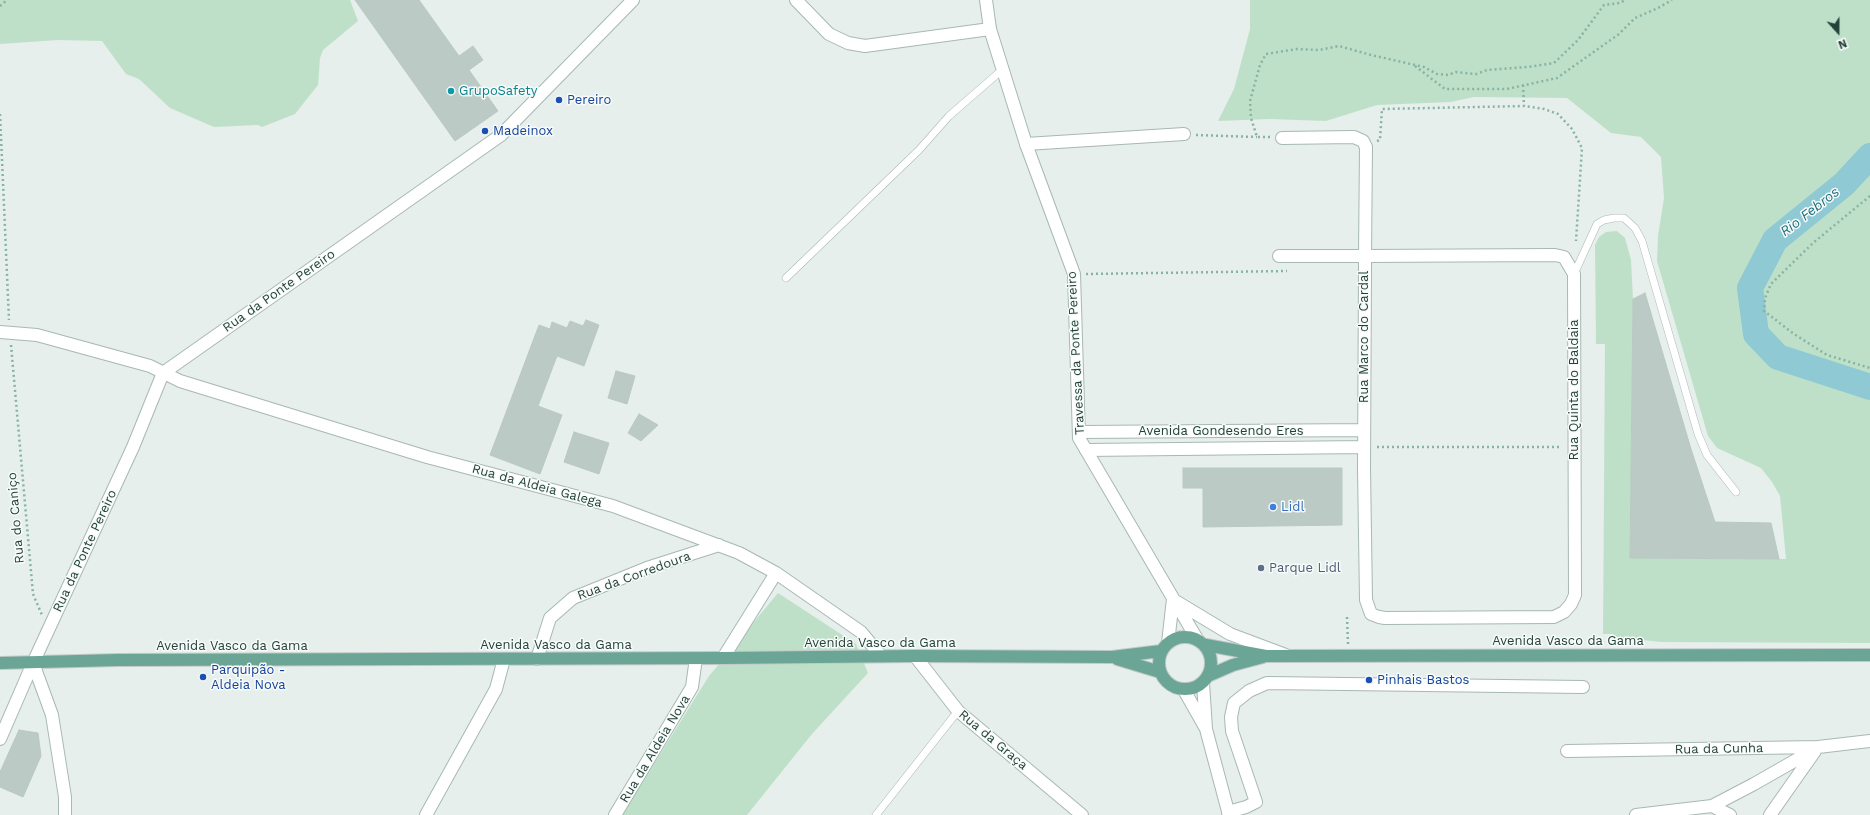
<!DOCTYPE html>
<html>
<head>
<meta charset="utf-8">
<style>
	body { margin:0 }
	#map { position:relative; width:1870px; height:815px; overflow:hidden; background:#e6efeb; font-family:"Work Sans",sans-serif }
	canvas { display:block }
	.north { position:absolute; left:1818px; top:12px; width:40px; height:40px; -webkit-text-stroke:3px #f7fbf9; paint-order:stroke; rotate:159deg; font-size:11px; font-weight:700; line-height:16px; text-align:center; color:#24423a }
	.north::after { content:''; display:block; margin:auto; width:14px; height:18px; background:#24423a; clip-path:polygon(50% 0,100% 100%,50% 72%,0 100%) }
</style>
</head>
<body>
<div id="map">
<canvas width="1870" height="815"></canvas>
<div class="north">N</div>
</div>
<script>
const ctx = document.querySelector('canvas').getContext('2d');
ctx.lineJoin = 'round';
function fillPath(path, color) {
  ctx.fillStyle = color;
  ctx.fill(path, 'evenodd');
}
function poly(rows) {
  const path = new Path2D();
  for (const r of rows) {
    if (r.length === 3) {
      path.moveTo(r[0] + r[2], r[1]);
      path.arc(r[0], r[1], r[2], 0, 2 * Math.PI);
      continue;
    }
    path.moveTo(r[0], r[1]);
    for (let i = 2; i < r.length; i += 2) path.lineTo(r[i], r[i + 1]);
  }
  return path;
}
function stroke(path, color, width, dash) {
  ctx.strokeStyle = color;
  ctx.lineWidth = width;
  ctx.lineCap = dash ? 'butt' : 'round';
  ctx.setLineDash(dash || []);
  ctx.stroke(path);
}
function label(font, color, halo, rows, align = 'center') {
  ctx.font = font + ' "Work Sans",sans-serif';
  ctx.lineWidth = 3;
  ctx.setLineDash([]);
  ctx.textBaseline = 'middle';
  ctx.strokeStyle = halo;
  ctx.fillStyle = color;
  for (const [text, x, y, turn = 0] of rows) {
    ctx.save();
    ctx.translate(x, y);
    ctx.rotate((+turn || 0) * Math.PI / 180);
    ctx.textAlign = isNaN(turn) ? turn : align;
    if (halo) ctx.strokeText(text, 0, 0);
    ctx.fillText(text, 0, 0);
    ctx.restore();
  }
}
fillPath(poly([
	[0,0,350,0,358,21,323,50,320,58,318,85,295,114,262,127,258,125,214,127,170,108,139,79,126,74,102,41,58,40,0,44],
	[1250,0,1870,0,1870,643,1661,642,1614,637,1613,634,1603,634,1605,344,1596,344,1595,245,1599,237,1606,232,1617,231,1625,238,1631,260,1633,299,1630,558,1786,559,1780,496,1772,482,1761,468,1717,448,1708,436,1657,261,1658,236,1664,198,1661,157,1641,137,1611,133,1567,98,1474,97,1451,102,1377,105,1326,121,1270,119,1218,121,1234,89,1250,29],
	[778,593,856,644,868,673,812,734,747,815,622,815,709,676]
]), '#bfe0c8');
stroke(poly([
	[1870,156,1844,184,1775,240,1750,288,1756,334,1778,357,1870,387]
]), '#8ec9d4', 26);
const building = poly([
	[355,0,419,0,459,56,473,46,483,60,469,70,498,111,455,141,355,0],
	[1645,293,1691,449,1715,522,1771,523,1779,559,1630,558,1633,299,1645,293],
	[586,320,599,325,584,366,557,356,538,406,562,415,540,474,490,455,539,325,550,329,552,322,567,328,570,321,583,326,586,320],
	[616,371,635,376,627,404,608,398,616,371],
	[639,414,658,425,641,441,628,433,639,414],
	[574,432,609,443,599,474,564,462,574,432],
	[1183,468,1342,468,1342,525,1203,527,1203,488,1183,488,1183,468],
	[19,730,38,733,41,756,23,797,0,787,0,772,19,730]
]);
fillPath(building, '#bbcac4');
stroke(building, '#b8c9c2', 1);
const service = poly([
	[1574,274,1597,224,1604,220,1614,218,1624,218,1635,228,1642,241,1698,434,1707,455,1736,492],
	[786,278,919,150,949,116,1002,70],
	[876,815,958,711]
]);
const minor = poly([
	[796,0,829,34,848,43,865,46,990,29],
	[1026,144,1184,134],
	[1279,256,1365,256,1555,255,1564,257,1574,274,1575,595,1571,604,1564,612,1554,617,1385,618,1379,617,1371,614,1366,600,1364,468,1365,269,1365,256,1366,147,1363,141,1354,137,1282,138],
	[0,332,37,335,150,366,180,381,427,457,613,506,739,553,776,573,861,632,881,656],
	[1079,432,1364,430],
	[1086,450,1364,447],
	[915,656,958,711,1082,815],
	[723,658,776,573],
	[537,659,550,618,573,598,647,568,719,545],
	[33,663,52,715,65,797,65,815],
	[0,739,33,663],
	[1567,751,1818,747,1870,741],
	[1712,806,1754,784,1817,748],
	[1228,812,1246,807,1256,802,1232,731,1231,717,1234,703,1249,691,1267,683,1583,687],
	[426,815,496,689,504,659],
	[615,815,692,687,696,658],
	[1636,815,1712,806,1730,815],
	[1770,815,1815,751]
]);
const tertiary = poly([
	[986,0,990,29,1026,144,1074,274,1079,438,1197,639],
	[1177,602,1230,634,1286,655],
	[1168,643,1173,599],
	[33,663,133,447,163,373,501,135,633,0],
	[1203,683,1206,729,1229,815],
	[1184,690,1205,727]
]);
const primary = poly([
	[1185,663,26],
	[1206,645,1266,656,1870,655],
	[1117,659,1160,672],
	[0,663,118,660,723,658,915,656,1112,657,1161,651],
	[1210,675,1233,665,1263,657]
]);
stroke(service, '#a8b8b2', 8);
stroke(minor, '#a8b8b2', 14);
stroke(tertiary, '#a8b8b2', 14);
stroke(primary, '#c2cac8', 14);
stroke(poly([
	[0,6,7,0],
	[1415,66,1445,89,1507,89,1557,78,1619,34,1635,18,1658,8,1672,0],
	[1523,85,1524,106],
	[0,114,9,320],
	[1196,135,1257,137],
	[1270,137,1257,137,1251,118,1250,101,1260,65,1266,54,1297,49,1319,50,1339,46,1371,55,1424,67,1437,74,1448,75,1456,72,1476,74,1487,70,1528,67,1554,63,1578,40,1604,5,1620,3,1625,0],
	[1377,141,1380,140,1382,109,1524,106,1544,109,1558,114,1572,129,1582,148,1576,241],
	[1870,196,1813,243,1771,284,1765,298,1764,311,1794,334,1827,355,1870,368],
	[1086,274,1287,271],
	[11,345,33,594,42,615],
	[1377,447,1562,447],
	[1347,617,1348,644]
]), '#86b3a5', 2.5, [2, 3]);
stroke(service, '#fff', 7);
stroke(minor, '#fff', 12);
stroke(tertiary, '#fff', 12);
stroke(primary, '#6aa596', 12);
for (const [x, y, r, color] of [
	[451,91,4,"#0f9aa8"],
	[559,100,4,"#1a4fb4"],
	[485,131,4,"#1a4fb4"],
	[1273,507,4,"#3f7fe0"],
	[1261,568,4,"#5c6f8a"],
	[203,677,4,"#1a4fb4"],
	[1369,680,4,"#1a4fb4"]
]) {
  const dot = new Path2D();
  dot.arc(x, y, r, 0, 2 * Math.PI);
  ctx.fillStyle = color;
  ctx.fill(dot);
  stroke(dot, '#f7fbf9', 1.5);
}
label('13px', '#0d838f', '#f7fbf9', [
	["GrupoSafety",459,91]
], 'left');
label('13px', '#164399', '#f7fbf9', [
	["Pereiro",567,100],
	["Madeinox",493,131],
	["Parquipão -",211,670],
	["Aldeia Nova",211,685],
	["Pinhais Bastos",1377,680]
], 'left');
label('13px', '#24423a', '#f7fbf9', [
	["Rua da Ponte Pereiro",279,291,-35],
	["Rua Marco do Cardal",1364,337,-90],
	["Travessa da Ponte Pereiro",1076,353,-93],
	["Rua Quinta do Baldaia",1574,390,-90],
	["Avenida Gondesendo Eres",1221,431],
	["Rua da Aldeia Galega",537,486,15],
	["Rua do Caniço",16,518,-95],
	["Rua da Ponte Pereiro",85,551,-65],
	["Rua da Corredoura",634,576,-20],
	["Avenida Vasco da Gama",1568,641],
	["Avenida Vasco da Gama",880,643],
	["Avenida Vasco da Gama",556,645],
	["Avenida Vasco da Gama",232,646],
	["Rua da Graça",993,740,40],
	["Rua da Aldeia Nova",655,749,-59],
	["Rua da Cunha",1719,749,-1]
]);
label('13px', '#366cbe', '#f7fbf9', [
	["Lidl",1281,507]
], 'left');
label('13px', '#4e5e75', '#f7fbf9', [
	["Parque Lidl",1269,568]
], 'left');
label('italic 14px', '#1c6f80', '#f7fbf9', [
	["Rio Febros",1810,212,-38]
]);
</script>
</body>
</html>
